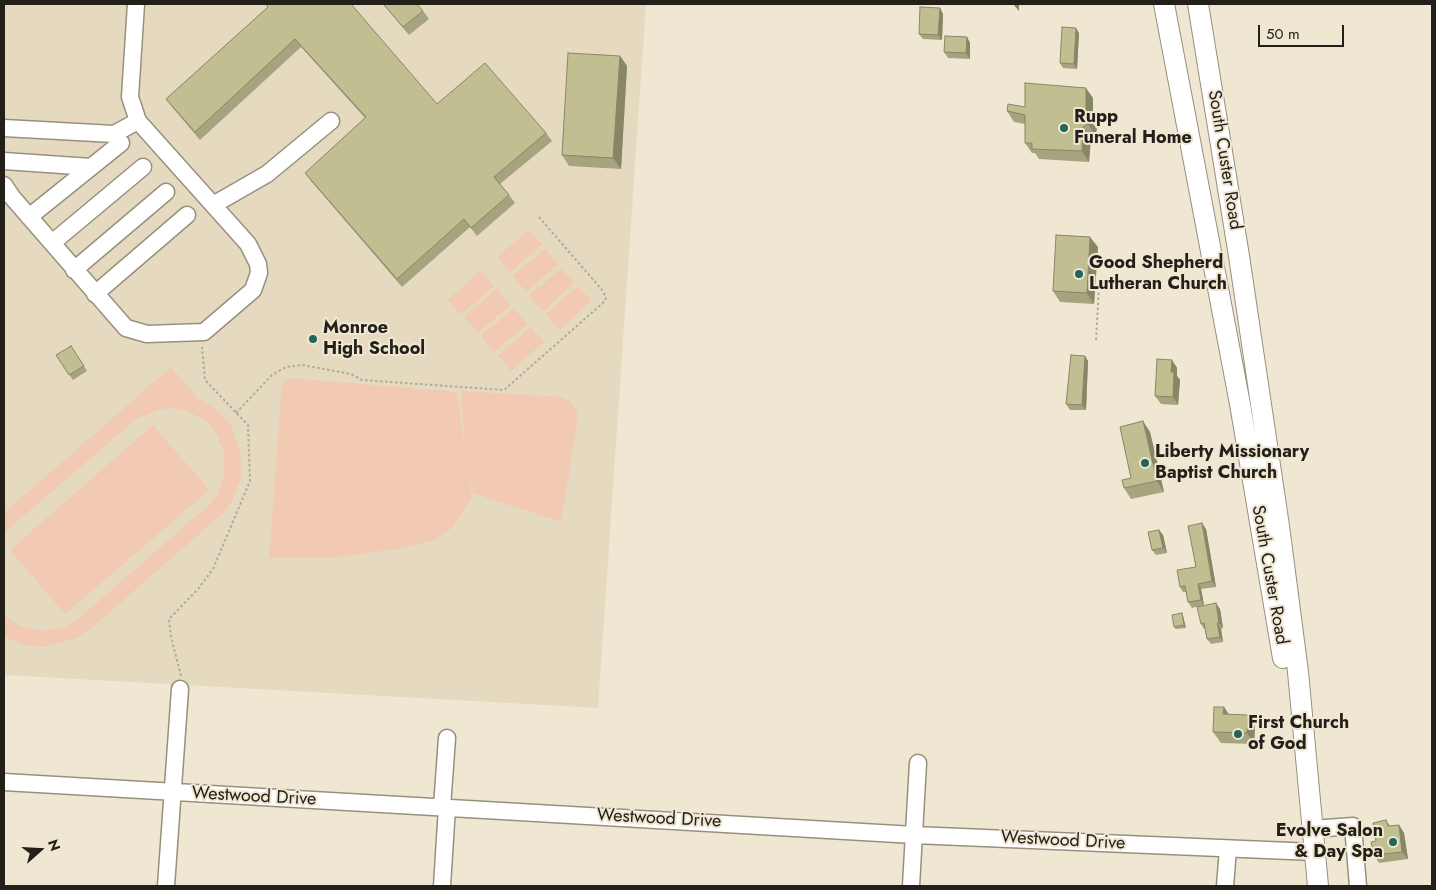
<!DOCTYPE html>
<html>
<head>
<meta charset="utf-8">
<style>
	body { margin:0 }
	#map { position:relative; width:1436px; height:890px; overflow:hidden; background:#f0e7d3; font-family:Jost,sans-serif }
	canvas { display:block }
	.frame { position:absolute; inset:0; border:5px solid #232019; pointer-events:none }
	.north { position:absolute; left:15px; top:825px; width:50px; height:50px; -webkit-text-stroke:4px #f0e7d3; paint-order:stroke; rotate:71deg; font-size:14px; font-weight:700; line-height:20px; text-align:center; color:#232019 }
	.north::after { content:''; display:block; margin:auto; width:18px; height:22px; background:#232019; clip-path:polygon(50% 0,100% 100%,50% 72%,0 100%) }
	.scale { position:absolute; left:1258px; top:25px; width:86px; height:22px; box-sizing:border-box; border:2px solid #232019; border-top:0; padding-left:6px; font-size:15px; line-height:18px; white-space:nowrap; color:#232019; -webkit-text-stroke:4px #f0e7d3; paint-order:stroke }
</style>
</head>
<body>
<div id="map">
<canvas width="1436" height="890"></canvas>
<div class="frame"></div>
<div class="north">N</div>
<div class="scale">50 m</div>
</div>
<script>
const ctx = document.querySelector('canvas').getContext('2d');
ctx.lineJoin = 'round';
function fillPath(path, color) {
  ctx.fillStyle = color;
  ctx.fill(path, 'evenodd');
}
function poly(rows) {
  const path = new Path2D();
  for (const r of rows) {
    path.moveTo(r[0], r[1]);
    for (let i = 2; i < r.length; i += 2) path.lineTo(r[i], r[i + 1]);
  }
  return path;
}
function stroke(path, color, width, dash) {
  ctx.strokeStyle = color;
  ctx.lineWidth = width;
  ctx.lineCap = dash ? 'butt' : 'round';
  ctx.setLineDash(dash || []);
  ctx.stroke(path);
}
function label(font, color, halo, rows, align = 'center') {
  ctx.font = font + ' Jost,sans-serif';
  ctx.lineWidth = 4;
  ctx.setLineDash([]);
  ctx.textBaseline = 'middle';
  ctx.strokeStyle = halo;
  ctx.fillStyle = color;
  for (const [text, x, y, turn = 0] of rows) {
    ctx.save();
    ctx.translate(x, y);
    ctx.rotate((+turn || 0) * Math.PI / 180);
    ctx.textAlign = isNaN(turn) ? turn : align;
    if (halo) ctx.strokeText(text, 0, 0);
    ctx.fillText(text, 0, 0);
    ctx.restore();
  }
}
fillPath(poly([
	[4,4,646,4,598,708,4,675]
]), '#e5dac0');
fillPath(poly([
	[529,230,542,244,510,272,497,257],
	[545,249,558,264,526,292,513,276],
	[561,268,574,283,543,311,529,296],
	[480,271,494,286,461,315,448,300],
	[578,286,591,301,560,330,546,314],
	[497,289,510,305,478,333,464,317],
	[514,308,527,324,494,352,481,336],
	[531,327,544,342,511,371,498,356],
	[171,367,198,398,213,406,231,425,240,451,241,465,241,478,232,501,222,514,88,631,74,639,43,647,28,646,4,637,4,615,19,626,42,631,65,627,76,621,211,503,217,495,224,475,224,452,214,429,207,421,184,410,171,408,158,410,136,419,4,533,4,513],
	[289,378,457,392,465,447,461,391,562,397,570,401,577,411,578,418,561,522,473,493,468,469,472,497,453,527,434,540,397,549,331,558,269,558,282,383],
	[153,425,209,490,65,614,10,550]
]), '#f2c9b2');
const minor = poly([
	[4,128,114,134,138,121,130,97,136,4],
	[4,161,91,167],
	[4,185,12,197,126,328,147,334,204,332,253,290,259,273,258,264,248,244,138,121],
	[213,205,267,174,331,121],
	[29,217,121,143],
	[52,243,143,167],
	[74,270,166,192],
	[95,294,187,215],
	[4,782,914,835,1314,852],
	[442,807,447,738],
	[1312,829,1353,826,1358,886],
	[166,886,180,689],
	[442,886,447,807],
	[911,886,918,763],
	[1225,886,1228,849]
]);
const major = poly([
	[1164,4,1240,404,1283,658],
	[1198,4,1239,256,1279,526,1298,672,1318,886]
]);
stroke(minor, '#98907e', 19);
stroke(major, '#98907e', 22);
stroke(poly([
	[1096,340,1099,287,1123,287],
	[236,413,272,375,286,367,302,365,351,374,362,380,504,390,603,303,606,298,603,291,538,216],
	[181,676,171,637,169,619,198,589,213,569,250,481,248,425,205,380,202,347]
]), '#b0a999', 2, [2.5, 2.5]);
stroke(minor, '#fff', 16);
stroke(major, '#fff', 20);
fillPath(poly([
	[384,5,423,11,429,19,409,35],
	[268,7,437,104,546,133,552,141,500,184,509,195,515,203,477,236,470,227,402,287,311,181,305,173,365,118,301,47,200,140,172,107,166,99],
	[940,8,943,14,942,40,923,39,919,34],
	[1079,33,1077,69,1063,68,1060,63],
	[967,37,970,43,970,59,948,58,944,52],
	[620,56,627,66,621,169,569,166,562,155],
	[1093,98,1093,124,1097,129,1095,135,1091,137,1089,162,1039,159,1035,153,1032,153,1025,143,1025,124,1014,122,1007,111,1025,107],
	[1098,247,1094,304,1060,302,1053,291],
	[71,346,87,371,73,380,56,355],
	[1085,356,1088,361,1086,410,1070,410,1066,404],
	[1172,360,1177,368,1177,376,1180,380,1178,405,1161,404,1155,396],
	[1150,432,1164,492,1131,499,1124,488,1131,478],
	[1206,529,1216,587,1201,589,1204,605,1192,608,1188,602,1186,592,1183,592,1180,587,1196,567],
	[1159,530,1163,535,1167,553,1156,555,1152,550],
	[1220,609,1223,628,1221,629,1223,642,1211,644,1207,639,1205,629,1204,629,1201,624],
	[1183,616,1186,628,1176,629,1174,627],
	[1224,707,1229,715,1248,715,1255,726,1254,744,1221,743,1213,732],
	[1386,820,1390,826,1399,825,1404,833,1408,859,1379,863,1374,855,1376,841]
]), '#a6a47e');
fillPath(poly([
	[1013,4,1019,4,1019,11],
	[940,8,943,14,942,40,938,35],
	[1076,28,1079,33,1077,69,1074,64],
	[967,37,970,43,970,59,966,53],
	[620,56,627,66,621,169,613,158],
	[1086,88,1093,98,1093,124,1097,129,1095,135,1088,124,1086,114],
	[1083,127,1091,137,1089,162,1082,151],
	[1090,237,1098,247,1094,304,1087,293],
	[1085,356,1088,361,1086,410,1082,405],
	[1172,360,1177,368,1177,376,1180,380,1178,405,1173,397,1171,372],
	[1143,421,1150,432,1164,492,1157,481],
	[1202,523,1206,529,1216,587,1212,581],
	[1159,530,1163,535,1167,553,1163,548],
	[1198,584,1201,589,1204,605,1201,600],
	[1216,603,1220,609,1223,628,1219,623],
	[1182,613,1183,616,1186,628,1184,625],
	[1217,623,1221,629,1223,642,1220,637],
	[1224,707,1231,718,1223,714],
	[1248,715,1255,726,1254,744,1247,733],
	[1399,825,1404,833,1408,859,1402,852]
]), '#878666');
const building = poly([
	[265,4,351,4,437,104,485,63,546,133,494,177,509,195,471,228,464,219,397,279,305,173,366,117,295,39,195,132,166,99,268,7,265,4],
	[385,4,417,4,423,11,403,27,384,5,385,4],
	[920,7,940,8,938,35,919,34,920,7],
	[1062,27,1076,28,1074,64,1060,63,1062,27],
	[945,36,967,37,966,53,944,52,945,36],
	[568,53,620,56,613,158,562,155,568,53],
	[1025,83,1086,88,1086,114,1089,119,1088,124,1083,127,1082,151,1032,149,1032,143,1025,143,1025,115,1007,111,1008,104,1025,107,1025,83],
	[1056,235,1090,237,1087,293,1053,291,1056,235],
	[71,346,84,366,69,375,56,355,71,346],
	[1071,355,1085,356,1082,405,1066,404,1071,355],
	[1157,359,1172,360,1171,372,1174,372,1173,397,1155,396,1157,359],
	[1143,421,1157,481,1124,488,1122,480,1131,478,1120,427,1143,421],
	[1202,523,1212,581,1198,584,1201,600,1188,602,1185,586,1180,587,1177,570,1196,567,1188,526,1202,523],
	[1159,530,1163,548,1152,550,1148,532,1159,530],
	[1216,603,1219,623,1217,623,1220,637,1207,639,1204,623,1201,624,1197,607,1216,603],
	[1182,613,1184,625,1174,627,1172,615,1182,613],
	[1214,707,1224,707,1223,714,1248,715,1247,733,1213,732,1214,707],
	[1386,820,1388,826,1399,825,1402,852,1374,855,1371,842,1376,841,1373,823,1386,820]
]);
fillPath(building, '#c1bf92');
stroke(building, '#878666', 1);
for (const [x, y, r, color] of [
	[1064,128,5,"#206558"],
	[1079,274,5,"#206558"],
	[313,339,5,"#206558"],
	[1145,463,5,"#206558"],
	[1238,734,5,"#206558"],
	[1393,842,5,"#206558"]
]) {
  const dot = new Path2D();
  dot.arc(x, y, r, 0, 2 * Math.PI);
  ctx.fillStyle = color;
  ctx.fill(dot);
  stroke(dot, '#f0e7d3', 2);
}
label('bold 18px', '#232019', '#f0e7d3', [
	["Rupp",1074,118],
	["Funeral Home",1074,139],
	["Good Shepherd",1089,264],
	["Lutheran Church",1089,285],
	["Monroe",323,329],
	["High School",323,350],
	["Liberty Missionary",1155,453],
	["Baptist Church",1155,474],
	["First Church",1248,724],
	["of God",1248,745],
	["Evolve Salon",1383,832,"right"],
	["& Day Spa",1383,853,"right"]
], 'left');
label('18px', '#232019', '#f0e7d3', [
	["South Custer Road",1224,160,81],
	["South Custer Road",1269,575,80],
	["Westwood Drive",254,797,3],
	["Westwood Drive",659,819,3],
	["Westwood Drive",1063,841,3]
]);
</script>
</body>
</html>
